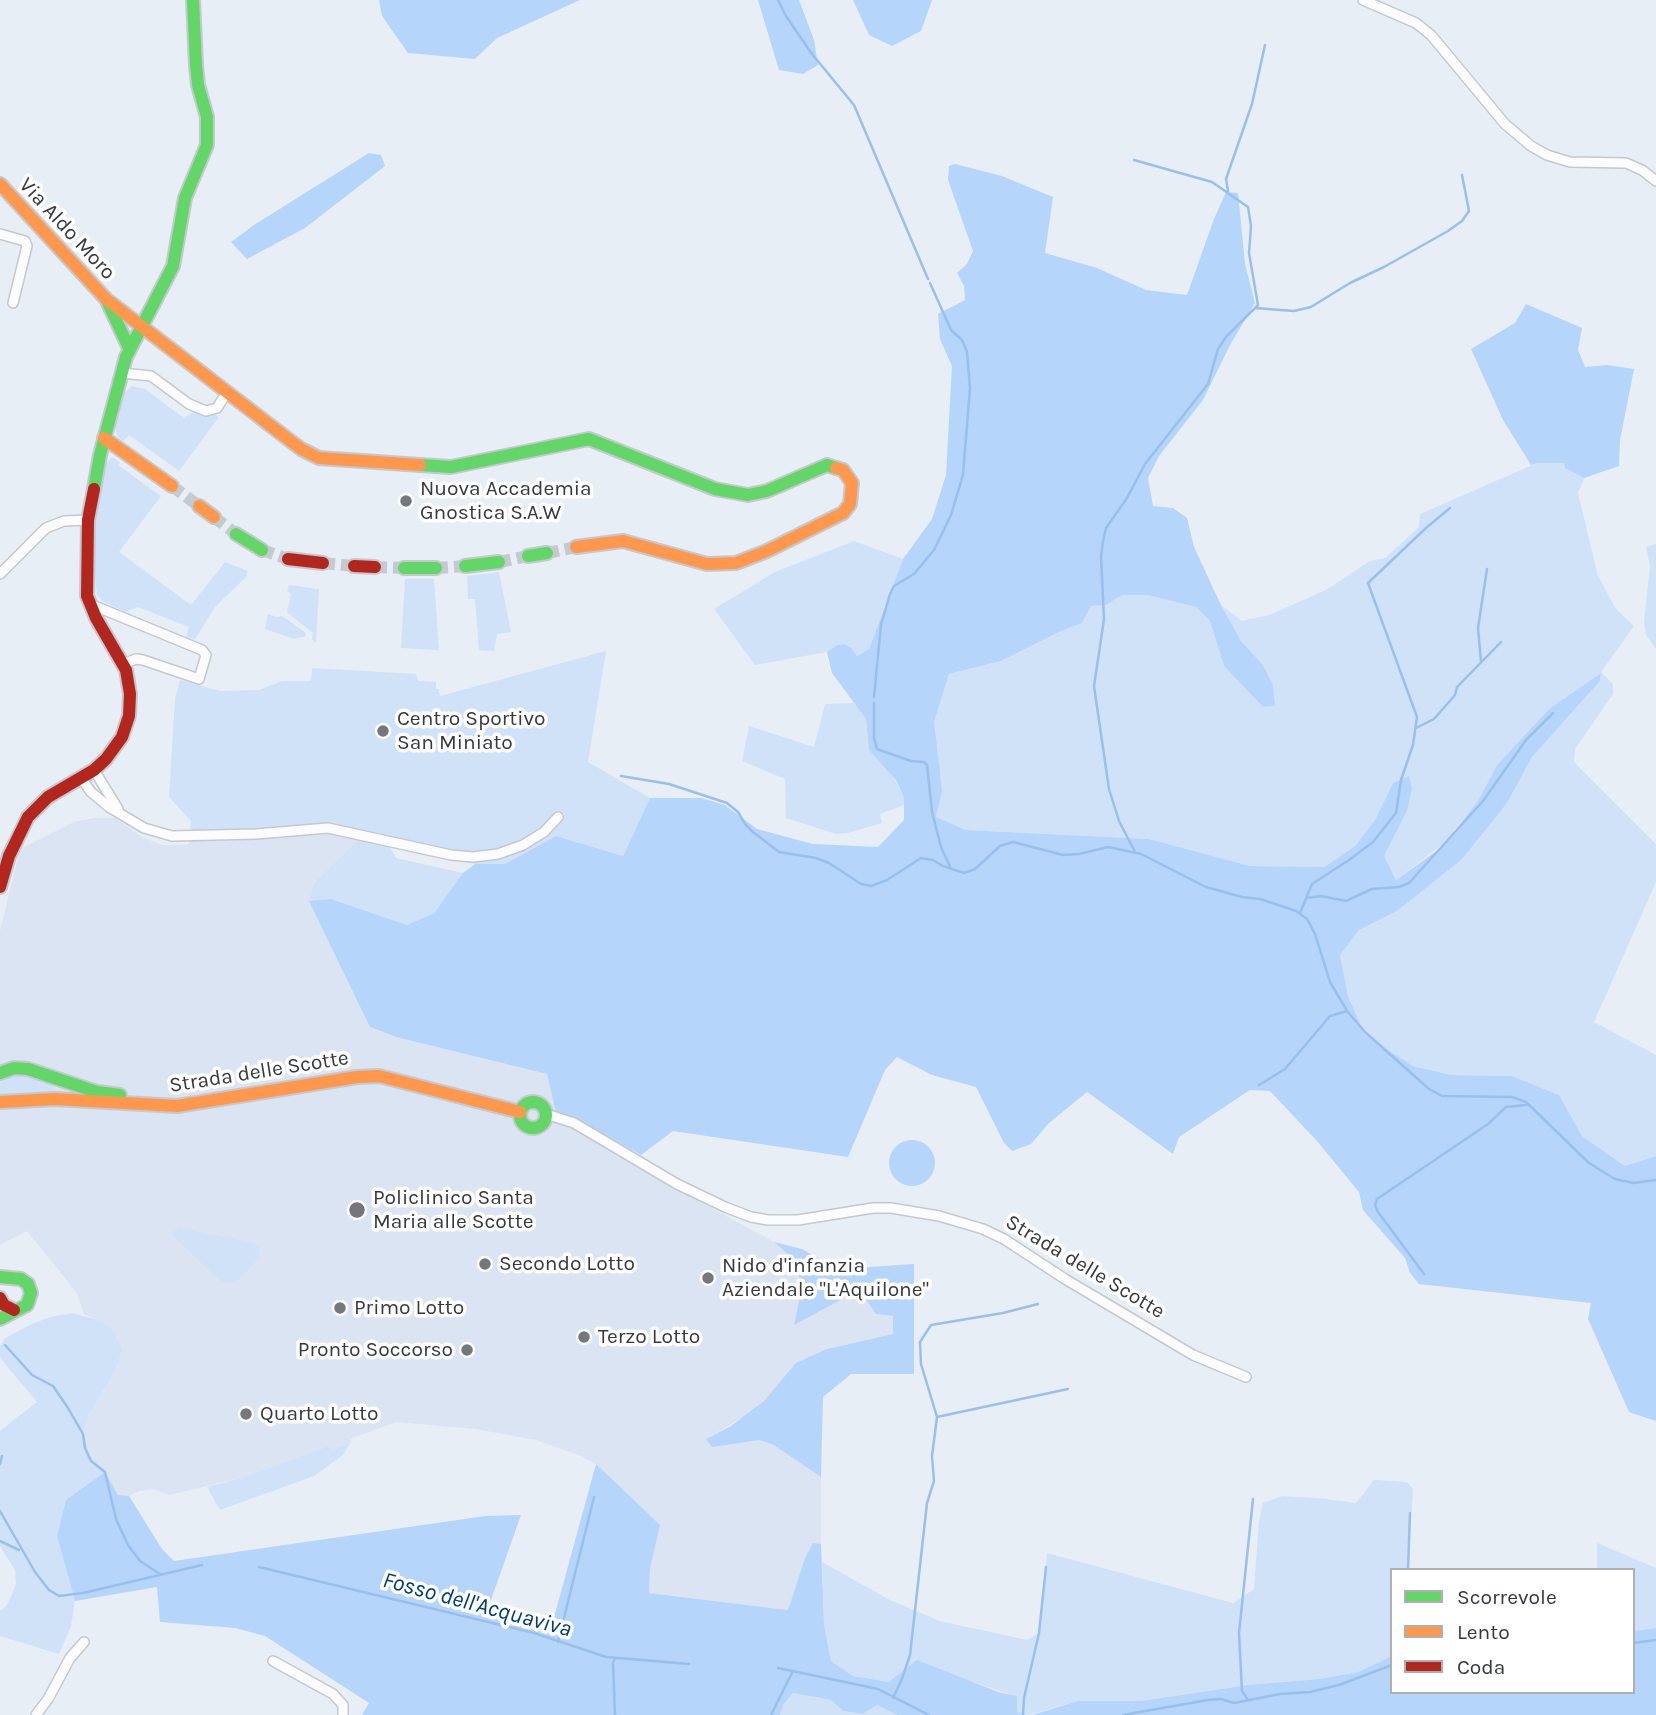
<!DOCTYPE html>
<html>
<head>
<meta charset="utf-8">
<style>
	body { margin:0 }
	#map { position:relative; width:1656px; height:1715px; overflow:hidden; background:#e8eef5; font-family:Karla,sans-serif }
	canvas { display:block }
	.legend { position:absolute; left:1390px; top:1568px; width:245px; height:126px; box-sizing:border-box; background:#fff; border:2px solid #aeb0b2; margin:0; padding:9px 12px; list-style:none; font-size:21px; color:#35393e }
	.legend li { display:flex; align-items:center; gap:14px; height:35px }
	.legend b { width:35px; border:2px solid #aeb0b2 }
</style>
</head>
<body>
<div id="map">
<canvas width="1656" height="1715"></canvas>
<ul class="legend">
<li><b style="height:9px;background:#63d668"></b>Scorrevole</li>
<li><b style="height:9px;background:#ff974d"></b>Lento</li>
<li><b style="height:9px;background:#b3261e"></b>Coda</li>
</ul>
</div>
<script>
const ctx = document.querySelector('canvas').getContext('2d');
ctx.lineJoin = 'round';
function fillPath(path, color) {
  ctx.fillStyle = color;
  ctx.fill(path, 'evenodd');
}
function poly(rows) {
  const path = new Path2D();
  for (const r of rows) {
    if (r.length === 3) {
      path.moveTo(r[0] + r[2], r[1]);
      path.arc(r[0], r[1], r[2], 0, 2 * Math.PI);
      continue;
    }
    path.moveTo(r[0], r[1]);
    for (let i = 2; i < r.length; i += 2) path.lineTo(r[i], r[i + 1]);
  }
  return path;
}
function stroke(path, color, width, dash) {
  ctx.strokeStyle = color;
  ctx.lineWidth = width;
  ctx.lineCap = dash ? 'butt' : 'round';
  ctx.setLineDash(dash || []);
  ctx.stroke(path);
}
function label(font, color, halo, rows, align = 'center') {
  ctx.font = font + ' Karla,sans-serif';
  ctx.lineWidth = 7;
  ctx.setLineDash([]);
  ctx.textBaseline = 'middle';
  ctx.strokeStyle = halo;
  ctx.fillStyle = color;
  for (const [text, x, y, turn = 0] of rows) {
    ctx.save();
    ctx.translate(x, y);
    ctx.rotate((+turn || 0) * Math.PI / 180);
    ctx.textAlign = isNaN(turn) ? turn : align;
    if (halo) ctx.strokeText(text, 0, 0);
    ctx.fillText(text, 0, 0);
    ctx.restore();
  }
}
fillPath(poly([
	[94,818,115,818,142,837,162,845,187,845,189,843,328,833,361,840,315,882,400,1038,547,1074,556,1112,571,1117,574,1126,638,1163,636,1167,774,1242,789,1255,795,1265,800,1283,800,1296,795,1324,859,1290,876,1314,893,1316,893,1334,827,1349,750,1413,706,1439,759,1440,772,1444,821,1477,821,1544,813,1543,805,1558,788,1610,649,1593,650,1568,659,1525,596,1464,579,1455,536,1440,476,1429,396,1422,350,1439,351,1442,330,1450,328,1446,245,1477,169,1495,154,1489,140,1491,129,1496,118,1495,105,1472,89,1454,84,1431,88,1416,115,1371,121,1349,98,1320,84,1314,77,1293,27,1231,0,1245,0,931,20,849,74,822]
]), '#dae4f2');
fillPath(poly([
	[132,386,145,389,184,418,193,412,206,416,214,414,219,417,179,471,129,435,123,441,118,437,115,428,124,393],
	[111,458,114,458,120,463,118,465,161,496,119,552,191,605,225,562,248,571,246,577,215,607,195,639,186,637,189,627,138,607,125,612,103,601,97,595,93,558,97,510,105,464],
	[1537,463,1564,463,1565,468,1584,478,1578,493,1598,576,1616,609,1634,626,1601,672,1613,684,1613,694,1575,749,1574,762,1656,844,1656,882,1594,1022,1656,1055,1656,1156,1625,1166,1582,1136,1559,1095,1512,1076,1451,1075,1413,1066,1365,1036,1348,996,1340,955,1359,930,1397,911,1507,803,1532,757,1600,681,1601,673,1549,709,1497,765,1478,801,1445,842,1396,880,1384,856,1407,811,1393,783,1375,820,1355,846,1324,867,1250,866,1149,839,966,830,936,817,939,804,934,722,949,674,1001,661,1059,632,1082,623,1091,606,1106,605,1122,595,1148,595,1196,607,1210,621,1224,666,1263,707,1274,706,1273,685,1263,665,1241,641,1221,605,1242,621,1269,615,1326,590,1370,561,1385,558,1419,527,1420,514],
	[854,541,903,559,869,649,857,656,844,644,837,645,827,652,755,665,714,609,775,572],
	[1656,544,1656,649,1646,635,1644,622,1650,566,1646,547],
	[499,572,511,632,497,634,494,651,479,650,475,599,468,599,467,576],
	[405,579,434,579,439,650,401,648],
	[289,585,319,589,316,643,312,639,313,633,287,612,291,594,287,591],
	[268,614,277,617,282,616,305,632,306,636,294,639,265,629],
	[606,651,588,762,650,798,623,856,556,836,505,864,475,864,390,847,396,858,463,873,434,913,407,925,331,899,309,901,315,882,360,839,328,833,189,843,191,821,169,797,175,699,180,680,220,691,259,690,282,681,311,681,312,668,416,674,418,681,436,682,436,689,439,689,440,696],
	[854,703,866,719,869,750,891,772,904,798,904,805,880,814,882,823,848,833,836,834,786,818,785,779,742,761,749,726,814,747,825,704],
	[24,1074,54,1083,54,1092,0,1095,0,1085,3,1081,11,1076],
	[179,1228,254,1243,258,1247,260,1253,243,1277,231,1283,222,1282,173,1236,173,1232],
	[73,1313,98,1320,112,1330,122,1349,115,1371,88,1416,84,1431,89,1454,105,1472,66,1500,57,1536,75,1601,71,1626,59,1654,0,1636,0,1611,6,1606,12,1595,16,1584,15,1570,0,1546,0,1431,37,1402,0,1358,0,1346,5,1338,32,1324,50,1317],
	[351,1442,343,1455,314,1476,220,1510,207,1487,245,1477,328,1446,331,1450],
	[1374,1480,1407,1482,1413,1489,1408,1569,1411,1570,1392,1570,1392,1656,1358,1672,1320,1679,1248,1685,1141,1701,1078,1701,1028,1715,1017,1714,1016,1696,960,1678,889,1682,853,1676,831,1661,824,1624,822,1562,890,1600,940,1621,1027,1640,1039,1633,1047,1553,1233,1603,1254,1589,1259,1521,1263,1503,1282,1496,1317,1498,1356,1503],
	[1597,1543,1656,1568,1656,1628,1633,1631,1633,1570,1597,1570],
	[793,1693,831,1700,843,1711,863,1714,877,1705,897,1715,780,1715,784,1705]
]), '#d0e2f8');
fillPath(poly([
	[379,0,580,0,497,38,475,59,408,53,382,16],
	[758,0,799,0,814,40,818,65,803,74,779,70],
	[853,0,932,0,921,31,892,46,869,35],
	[369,153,381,155,385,166,305,228,247,259,231,242,254,225],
	[955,164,1002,176,1053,197,1045,253,1097,268,1146,290,1187,295,1214,219,1226,192,1238,193,1245,264,1255,303,1230,345,1203,400,1159,456,1148,478,1153,506,1173,508,1187,518,1194,547,1221,605,1241,641,1263,665,1273,685,1275,706,1263,707,1224,666,1210,621,1196,607,1148,595,1122,595,1106,605,1091,606,1082,623,1059,632,1001,661,949,674,934,722,942,791,936,817,966,830,1149,839,1250,866,1324,867,1355,846,1375,820,1393,783,1409,776,1412,789,1407,811,1384,856,1396,880,1442,847,1478,801,1497,765,1549,709,1601,673,1600,681,1532,757,1507,803,1462,859,1397,911,1359,930,1340,955,1348,996,1365,1035,1413,1066,1451,1075,1512,1076,1559,1095,1582,1136,1625,1166,1656,1156,1656,1421,1629,1412,1588,1319,1591,1303,1419,1284,1410,1273,1405,1258,1363,1210,1359,1192,1317,1141,1270,1091,1250,1090,1179,1137,1173,1154,1087,1092,1049,1123,1031,1144,1012,1151,1004,1143,976,1087,932,1075,897,1057,885,1070,848,1157,673,1131,641,1155,577,1119,556,1113,547,1074,400,1038,370,1027,309,901,331,899,407,925,434,913,463,873,475,864,505,864,556,836,623,856,650,798,701,798,725,805,757,829,813,844,878,847,904,820,904,798,896,780,869,750,866,719,832,673,827,652,837,645,844,644,851,648,857,656,869,649,903,559,932,519,946,475,952,366,940,339,938,314,965,300,964,286,957,273,967,264,973,251,948,180,949,166],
	[1526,304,1582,328,1578,350,1585,367,1607,365,1634,369,1620,440,1619,466,1584,478,1565,468,1564,463,1537,463,1531,465,1503,420,1471,349,1515,323],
	[912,1163,23],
	[774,1242,802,1249,839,1269,914,1264,914,1374,851,1374,823,1397,821,1477,772,1444,759,1440,712,1447,706,1439,731,1426,764,1401,796,1363,827,1349,893,1334,893,1316,876,1314,859,1290,794,1325,800,1296,799,1276,789,1255],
	[596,1464,660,1525,650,1568,649,1593,788,1610,805,1558,813,1543,821,1544,824,1624,831,1661,853,1676,889,1682,917,1660,998,1692,1017,1696,1017,1713,1028,1715,897,1715,877,1705,863,1714,843,1711,831,1700,793,1693,784,1704,780,1715,362,1715,369,1703,265,1636,235,1628,160,1622,157,1587,75,1601,57,1536,66,1500,105,1472,118,1495,129,1496,162,1549,174,1561,485,1516,521,1515,486,1614,550,1632],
	[1656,1628,1656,1715,1032,1715,1078,1701,1141,1701,1248,1685,1320,1679,1358,1672,1392,1656,1392,1692,1633,1692,1633,1631]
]), '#b5d5fa');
stroke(poly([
	[778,0,786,16,812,54,854,105,928,279],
	[1134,160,1212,182,1248,207,1251,226,1249,253,1258,305,1226,337,1218,349,1208,384,1145,464,1127,498,1106,528,1103,541,1101,556,1104,619,1094,686,1109,789,1119,821,1135,852],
	[1228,191,1226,179,1252,104,1265,45],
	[1255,308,1294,311,1311,307,1350,283,1384,267,1448,231,1462,221,1469,211,1462,175],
	[1481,662,1478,628,1487,569],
	[874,697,881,625,890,594,894,586,914,574,934,550,951,515,963,475,970,388,967,352,962,340,951,330,930,283],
	[874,703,874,738,877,749,911,761,924,762,927,765,932,812,941,847,951,869],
	[1416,728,1434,719,1455,695,1457,687,1501,642],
	[621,776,669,784,727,803,738,812,745,824,753,832,779,852,816,858,829,863,861,884,871,886,887,880,921,858,933,860,943,866,964,873,975,869,1000,846,1013,842,1063,855,1079,854,1108,847,1141,854,1206,887,1242,897,1260,899,1296,911,1307,919,1315,934,1330,982,1347,1011,1365,1032,1429,1089,1442,1096,1512,1097,1526,1102,1589,1163,1615,1179,1633,1183,1656,1180],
	[1307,898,1321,896,1346,901,1372,889,1399,887,1409,883,1483,801,1526,740,1553,713],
	[1300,913,1312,884,1349,860,1373,842,1396,813,1401,780,1413,745,1417,717,1368,583,1426,528,1450,508],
	[1259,1085,1285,1069,1330,1016,1347,1011],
	[1424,1274,1378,1212,1375,1205,1377,1199,1488,1124,1506,1107,1526,1105],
	[5,1345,32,1375,53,1386,68,1408,83,1434,85,1448,91,1461,105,1472,116,1519,128,1545,140,1561,160,1574],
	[937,1417,1068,1389],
	[0,1464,2,1456],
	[0,1511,35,1572,49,1590,59,1596,83,1593,202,1565],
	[0,1541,19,1550],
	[259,1567,534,1633,606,1657,689,1664],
	[1408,1570,1410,1513],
	[558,1642,594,1497],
	[1633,1643,1656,1640],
	[778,1668,878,1689,929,1715],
	[893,1698,902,1679,910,1655,927,1503,934,1481,932,1456,937,1417,921,1364,920,1342,931,1325,1003,1313,1038,1304],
	[1248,1700,1242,1691,1239,1633,1253,1499],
	[615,1715,613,1663,615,1658],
	[771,1715,793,1671],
	[1023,1715,1024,1698,1039,1633,1046,1567],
	[1123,1715,1208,1700,1221,1699,1234,1703,1280,1694,1310,1692,1339,1685,1392,1665]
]), '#99c0ec', 2.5);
stroke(poly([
	[172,486,199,506],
	[214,517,236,534],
	[262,550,288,559],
	[547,553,576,547],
	[499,562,528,556],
	[323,563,354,566],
	[375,567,404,568],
	[436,568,465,566]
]), '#c4cad0', 12, [12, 6]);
const street = poly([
	[1363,0,1416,23,1431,35,1505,124,1531,146,1547,155,1570,162,1626,163,1642,170,1656,181],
	[0,234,25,241,27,246,13,303],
	[122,373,151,376,189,404,206,411,217,408,227,392],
	[0,574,46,528,64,521,88,520],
	[90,604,202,650,206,655,199,679,143,660,136,659,123,664],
	[94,770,118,809],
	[81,778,91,792,109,807,144,828,172,836,256,834,328,828,451,855,473,857,498,854,523,845,544,832,558,817],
	[546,1114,574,1123,677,1184,725,1207,751,1217,768,1220,798,1220,873,1208,891,1208,939,1216,983,1229,1004,1239,1065,1279,1193,1355,1246,1377],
	[273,1661,333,1694,343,1705,343,1715],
	[36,1715,48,1699,70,1658,84,1642]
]);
const fast = poly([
	[108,303,129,348],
	[420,465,451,467,589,439,715,489,748,495,767,491,827,465,836,468],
	[94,489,100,455,126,357,173,266,185,198,207,145,207,117,198,85,196,65,193,0],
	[236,534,262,550],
	[528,556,547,553],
	[465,566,499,562],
	[404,568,436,568],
	[0,1073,14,1068,28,1069,97,1092,120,1095],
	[533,1115,13],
	[0,1277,21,1279,28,1284,31,1293,27,1305,0,1319]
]);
const slow = poly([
	[0,184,106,299,301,449,319,458,420,465],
	[104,438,172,486],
	[199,506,214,517],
	[576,547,623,541,707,564,736,563,767,551,843,513,850,504,852,483,843,470,836,468],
	[0,1102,55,1099,177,1106,357,1077,379,1076,520,1112]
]);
const jam = poly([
	[288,559,323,563],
	[354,566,375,567],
	[0,887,9,856,28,817,48,797,94,770,106,759,122,737,129,716,130,694,126,670,96,618,87,596,88,520,94,489],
	[0,1298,4,1305,14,1310]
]);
stroke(street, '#c4c9ce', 12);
stroke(fast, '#c4c9ce', 16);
stroke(slow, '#c4c9ce', 16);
stroke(jam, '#c4c9ce', 16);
stroke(street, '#fcfcfe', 9);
stroke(fast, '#63d668', 12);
stroke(slow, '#ff974d', 12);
stroke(jam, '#b3261e', 12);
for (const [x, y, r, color] of [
	[406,501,7,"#74787e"],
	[383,731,7,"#74787e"],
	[357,1210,9,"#74787e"],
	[485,1264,7,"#74787e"],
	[708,1278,7,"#74787e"],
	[340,1308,7,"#74787e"],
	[584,1337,7,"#74787e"],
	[467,1350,7,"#74787e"],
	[246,1414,7,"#74787e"]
]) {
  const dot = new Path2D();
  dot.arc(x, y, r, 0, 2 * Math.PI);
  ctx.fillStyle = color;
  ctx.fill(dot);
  stroke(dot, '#fff', 2.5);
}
label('21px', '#35393e', '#fff', [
	["Via Aldo Moro",67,229,47],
	["Strada delle Scotte",259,1072,-9],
	["Strada delle Scotte",1085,1267,31]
]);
label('21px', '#35393e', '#fff', [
	["Nuova Accademia",420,489],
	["Gnostica S.A.W",420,513],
	["Centro Sportivo",397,719],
	["San Miniato",397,743],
	["Policlinico Santa",373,1198],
	["Maria alle Scotte",373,1222],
	["Secondo Lotto",499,1264],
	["Nido d'infanzia",722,1266],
	["Aziendale \"L'Aquilone\"",722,1290],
	["Primo Lotto",354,1308],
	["Terzo Lotto",598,1337],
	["Pronto Soccorso",453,1350,"right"],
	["Quarto Lotto",260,1414]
], 'left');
label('italic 23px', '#013d73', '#fff', [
	["Fosso dell'Acquaviva",477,1605,15]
]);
</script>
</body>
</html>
